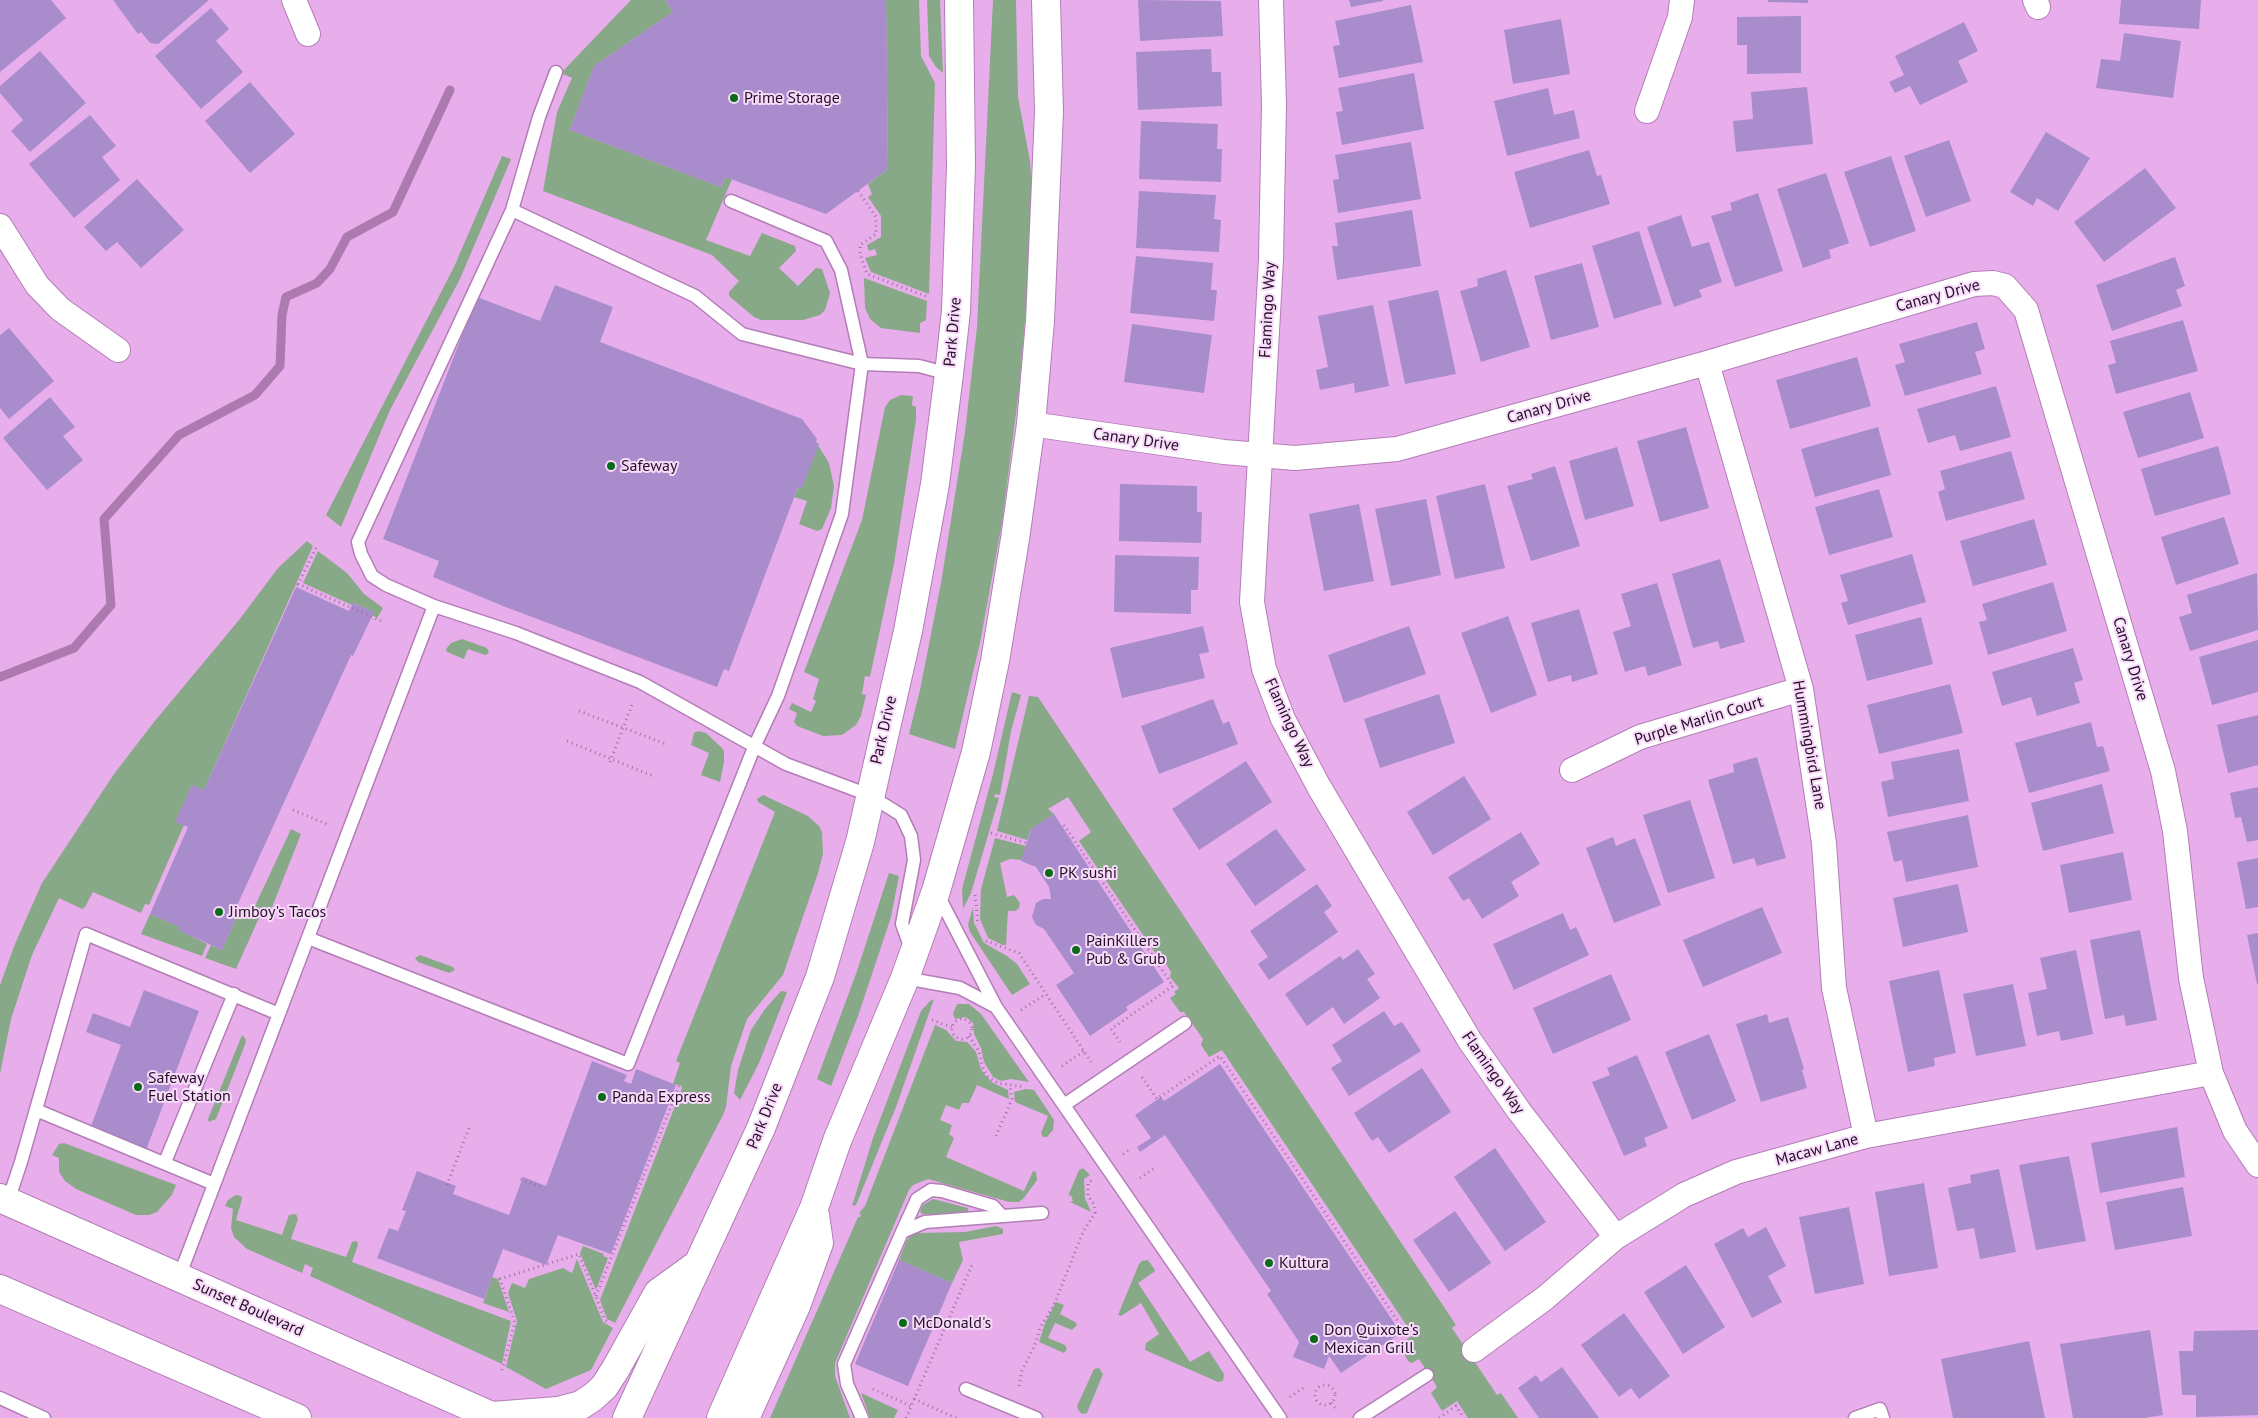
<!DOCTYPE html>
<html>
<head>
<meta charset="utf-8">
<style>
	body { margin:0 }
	canvas { display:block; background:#e8aeec }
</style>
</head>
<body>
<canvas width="2258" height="1418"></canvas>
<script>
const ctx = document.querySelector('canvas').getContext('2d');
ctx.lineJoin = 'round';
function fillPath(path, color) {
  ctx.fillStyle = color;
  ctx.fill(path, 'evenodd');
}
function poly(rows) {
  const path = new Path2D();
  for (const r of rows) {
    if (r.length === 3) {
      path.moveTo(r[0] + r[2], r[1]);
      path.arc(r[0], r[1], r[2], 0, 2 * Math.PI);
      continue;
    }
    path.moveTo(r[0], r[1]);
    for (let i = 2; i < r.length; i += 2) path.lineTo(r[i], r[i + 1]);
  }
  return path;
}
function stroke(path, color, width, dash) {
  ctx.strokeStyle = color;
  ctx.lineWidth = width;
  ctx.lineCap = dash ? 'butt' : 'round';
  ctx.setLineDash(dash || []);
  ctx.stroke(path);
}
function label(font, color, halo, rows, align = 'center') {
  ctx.font = font + ' "PT Sans",sans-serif';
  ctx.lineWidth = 4;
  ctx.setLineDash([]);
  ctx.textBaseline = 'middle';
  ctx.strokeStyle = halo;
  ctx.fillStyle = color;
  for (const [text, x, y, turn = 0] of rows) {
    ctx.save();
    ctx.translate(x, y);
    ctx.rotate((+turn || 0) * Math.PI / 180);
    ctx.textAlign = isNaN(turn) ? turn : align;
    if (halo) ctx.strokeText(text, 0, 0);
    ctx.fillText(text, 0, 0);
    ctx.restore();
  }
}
fillPath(poly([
	[631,0,665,0,673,12,594,66,570,130,721,187,725,177,732,179,706,240,750,256,762,233,795,246,796,251,779,268,798,286,816,268,822,269,830,293,825,310,820,315,803,320,761,320,754,317,729,296,729,292,739,281,712,255,543,191,557,112,572,78,561,73],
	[886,0,919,0,921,56,935,83,929,294,871,272,865,258,877,255,875,249,869,251,867,245,881,237,881,216,868,197,872,194,868,184,888,169],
	[927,0,940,0,943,73,936,67,929,56],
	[993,0,1016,0,1018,97,1030,161,1032,188,1028,285,1019,390,1002,523,980,643,955,749,909,734,920,690,941,583,965,432,977,327],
	[502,156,511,159,460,279,390,410,341,527,326,515,454,267],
	[864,278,927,301,926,320,920,323,920,333,881,328,870,319,865,308],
	[901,395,913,396,912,405,916,407,916,420,894,564,870,677,865,676,862,694,866,695,861,716,856,725,842,735,823,736,797,726,794,722,797,713,789,709,792,703,811,712,816,701,813,699,819,679,804,672,862,520,885,407,890,400],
	[818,445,829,463,834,486,831,508,822,529,817,531,799,524,807,501,794,497],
	[307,541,313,546,204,790,192,785,176,821,184,825,149,905,145,904,141,913,93,892,85,907,82,909,59,898,32,955,11,1019,0,1074,0,985,15,944,42,883,114,774,154,722,239,620,278,568],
	[318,551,347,573,364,594,383,608,377,618,372,615,373,612,354,603,352,605,303,583],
	[462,639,487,648,489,653,485,655,468,649,464,659,447,652,446,649,451,643],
	[1012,692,1021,695,1011,731,1000,795,995,794,994,797,999,798,971,893,963,909,962,889,993,774],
	[1029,696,1038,697,1456,1325,1452,1328,1497,1395,1501,1393,1518,1418,1468,1418,1457,1401,1442,1411,1431,1393,1437,1387,1419,1359,1412,1363,1409,1362,1398,1345,1413,1335,1222,1050,1209,1057,1201,1045,1203,1039,1184,1012,1180,1012,1170,998,1176,994,1174,992,1179,988,1170,977,1171,972,1160,954,1156,954,1079,841,1091,832,1068,797,1048,809,1054,814,1031,829,1027,840,997,831],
	[698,731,706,733,721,747,724,751,724,762,720,782,701,775,709,753,691,745,694,733],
	[763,795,808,816,819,826,822,832,823,854,818,873,783,975,747,1019,731,1066,726,1107,723,1115,615,1323,607,1319,600,1300,682,1088,682,1086,673,1084,680,1063,676,1061,775,812,758,802,757,799],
	[291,829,301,834,269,915,254,908],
	[995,838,1026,846,1022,860,1010,859,1000,863,1007,897,1014,895,1020,903,1019,908,1015,911,1008,911,1006,945,1003,945,988,938,980,919,981,889],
	[889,873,899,876,891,917,858,1016,831,1086,817,1079,857,971],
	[973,907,974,923,984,943,1007,956,1017,964,1030,984,1012,995,970,932,968,925],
	[240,909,259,918,236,969,205,958,211,945,222,950],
	[150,914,180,927,179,930,207,944,202,956,141,934],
	[420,955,453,967,455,970,449,973,418,962,415,958],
	[781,991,787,992,759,1063,740,1100,734,1093,738,1070,751,1030,765,1009],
	[934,999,896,1107,856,1205,852,1206,873,1138,921,1011,930,1001],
	[957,1004,969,1004,981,1014,1029,1082,1011,1079,1001,1081,993,1077,984,1062,981,1048,974,1034,973,1023,966,1017,955,1019,953,1014],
	[935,1025,946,1030,956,1041,967,1042,971,1046,976,1052,981,1069,986,1076,993,1083,1008,1090,1009,1099,977,1085,969,1103,962,1103,959,1110,946,1105,940,1120,952,1125,949,1134,954,1138,946,1157,1024,1191,1033,1171,1036,1172,1037,1180,1024,1198,1019,1202,1009,1202,928,1179,913,1185,909,1190,835,1363,835,1376,850,1418,770,1418,858,1217,860,1217,861,1214,859,1213,865,1206],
	[242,1035,245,1038,246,1042,216,1119,209,1122,208,1119],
	[1026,1089,1034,1090,1054,1120,1053,1130,1047,1137,1043,1137,1041,1133,1048,1116,1015,1102,1014,1092],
	[64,1143,176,1185,172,1195,157,1212,149,1215,136,1215,76,1189,65,1181,59,1172,59,1158,52,1155,59,1144],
	[1083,1168,1090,1175,1084,1179,1085,1198,1091,1212,1070,1202,1073,1201,1071,1195,1068,1196,1079,1170],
	[236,1195,241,1196,242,1199,236,1220,282,1235,289,1215,296,1214,298,1219,291,1239,346,1257,352,1242,357,1241,358,1245,352,1262,511,1321,502,1364,310,1276,313,1268,305,1264,302,1273,247,1249,234,1237,231,1228,233,1209,225,1206,228,1200],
	[933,1199,968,1208,968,1214,922,1214,920,1211,923,1205],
	[996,1226,1003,1229,1003,1234,959,1242,963,1260,952,1283,899,1260,906,1242,910,1236,918,1233,965,1232],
	[583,1246,604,1254,603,1256,608,1258,596,1290,580,1253],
	[577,1259,603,1322,613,1328,591,1370,546,1389,506,1367,517,1321,508,1293,512,1283,525,1288,529,1279,563,1268,572,1273],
	[1148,1260,1155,1270,1154,1272,1138,1283,1190,1362,1209,1351,1224,1374,1223,1381,1218,1382,1145,1350,1146,1343,1159,1334,1141,1303,1121,1316,1118,1315,1139,1264,1142,1261],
	[492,1277,498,1279,509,1312,483,1303],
	[1056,1302,1064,1305,1060,1314,1075,1322,1077,1325,1072,1330,1055,1323,1048,1338,1065,1345,1067,1349,1064,1353,1039,1342,1045,1323],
	[1099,1368,1103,1374,1087,1413,1082,1414,1079,1411,1077,1406,1094,1369],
	[861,1393,898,1410,894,1418,870,1418]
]), '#88a987');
stroke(poly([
	[0,677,74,648,111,605,104,519,179,435,255,395,280,366,282,315,286,297,317,283,330,269,347,237,393,212,450,90]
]), '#ad7ab0', 9);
fillPath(poly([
	[0,0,51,0,66,18,0,72],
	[113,0,209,0,158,44,150,43,141,32,138,34],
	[665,0,886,0,888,169,826,214,725,177,721,187,570,130,594,66,673,12],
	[1138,0,1221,1,1223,36,1140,41],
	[1349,0,1383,0,1383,1,1351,7],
	[1768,0,1808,0,1808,3,1768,2],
	[2121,0,2201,0,2199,29,2119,24],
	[1411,5,1423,62,1339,78,1333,46,1340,45,1335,21],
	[211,8,229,29,216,41,243,72,201,109,155,56],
	[1801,16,1801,73,1747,74,1747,45,1737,45,1737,17],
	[1561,19,1570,74,1513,84,1504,30],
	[1964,22,1978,51,1958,61,1968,82,1920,105,1910,86,1895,93,1889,82,1904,75,1895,56],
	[2124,33,2181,41,2173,98,2096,88,2101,59,2120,61],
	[1211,49,1212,72,1221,72,1222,106,1138,110,1136,52],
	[40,51,86,103,30,152,11,131,23,120,0,93,0,86],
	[1414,73,1424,129,1342,145,1336,112,1343,111,1338,88],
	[250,82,295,134,250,173,205,121],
	[1807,87,1813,144,1736,152,1733,121,1753,119,1751,92],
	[1548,88,1554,115,1574,110,1580,138,1507,156,1494,101],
	[90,115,116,146,102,157,120,180,74,218,29,164],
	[1141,121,1218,124,1217,149,1222,149,1221,182,1139,179],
	[2046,132,2090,158,2058,211,2037,198,2033,206,2010,192],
	[1949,140,1971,201,1926,217,1904,156],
	[1411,142,1421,199,1338,213,1333,180,1339,179,1335,155],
	[1589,150,1597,176,1601,175,1610,204,1530,228,1514,172],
	[1891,156,1916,231,1870,247,1844,172],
	[2145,168,2176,208,2104,262,2074,222],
	[1826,173,1849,243,1829,250,1831,258,1803,268,1777,189],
	[137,179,184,230,141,268,117,242,106,251,84,227],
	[1139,191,1216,195,1214,219,1221,220,1219,252,1136,248],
	[1758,193,1783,271,1735,287,1711,216,1732,210,1730,203],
	[1412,210,1421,266,1337,280,1332,246,1338,246,1335,223],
	[1681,215,1692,247,1709,242,1722,282,1699,290,1702,297,1674,307,1647,227],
	[1639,231,1662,304,1614,319,1592,246],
	[1136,256,1213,263,1211,290,1217,290,1214,321,1130,313],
	[2175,257,2185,286,2176,290,2182,306,2112,331,2096,285],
	[1582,263,1599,327,1551,340,1534,276],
	[1506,270,1530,347,1481,362,1460,291,1478,286,1477,279],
	[555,285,613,307,600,342,802,419,817,439,816,442,819,444,802,488,798,487,729,671,724,669,717,687,503,606,433,577,439,561,383,539,477,297,540,321],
	[1438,290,1456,374,1405,384,1388,301],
	[1373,305,1389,386,1355,393,1354,383,1320,390,1316,370,1328,367,1318,316],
	[2183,320,2198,371,2116,394,2108,365,2116,363,2110,341],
	[1977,322,1985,349,1975,352,1982,374,1905,396,1895,365,1905,362,1899,344],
	[1132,324,1212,335,1204,393,1124,382],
	[9,328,54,381,9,419,0,408,0,335],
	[1857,357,1871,406,1790,429,1776,380],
	[1996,386,2011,437,1960,451,1955,435,1928,443,1917,409],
	[2190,392,2204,438,2138,458,2123,412],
	[50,397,75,427,63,436,83,460,47,490,3,438],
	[1686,427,1709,508,1660,522,1637,441],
	[1878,427,1891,475,1815,497,1801,449],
	[2218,446,2231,494,2155,516,2141,469],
	[1617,447,1634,506,1585,520,1569,461],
	[2011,451,2025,499,1946,521,1938,492,1945,489,1940,471],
	[1555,466,1580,546,1531,561,1507,486,1533,479,1531,474],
	[1120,484,1197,486,1197,512,1202,512,1201,543,1119,541],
	[1485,484,1505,568,1455,579,1436,496],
	[1879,489,1893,537,1829,555,1815,507],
	[1426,499,1441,575,1391,586,1375,509],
	[1359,504,1374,581,1324,591,1309,514],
	[2224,517,2239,564,2176,585,2161,537],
	[2034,519,2047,565,1973,586,1960,541],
	[1912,554,1926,602,1848,625,1841,603,1848,601,1840,575],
	[1115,555,1199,557,1198,590,1191,590,1191,614,1114,612],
	[1720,559,1745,642,1720,649,1718,641,1693,648,1672,574],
	[2257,573,2258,630,2190,651,2179,617,2192,613,2187,595],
	[2053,582,2067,631,1988,655,1979,622,1987,620,1982,604],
	[1657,583,1682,665,1648,676,1645,666,1625,672,1613,632,1631,626,1621,594],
	[296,587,349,611,353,603,374,612,353,656,351,655,236,908,240,909,222,950,178,930,180,927,150,914,188,827,175,822,192,785,204,790],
	[1579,609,1598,674,1572,682,1571,675,1548,682,1531,623],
	[1508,616,1537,695,1491,713,1461,633],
	[1921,617,1933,664,1867,681,1855,635],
	[1203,626,1209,652,1199,654,1205,678,1122,698,1110,648],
	[1409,626,1426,674,1344,703,1328,655],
	[2258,640,2258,692,2212,705,2199,657],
	[2073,648,2083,680,2074,683,2080,703,2037,716,2031,697,2002,706,1992,672],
	[1950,684,1963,733,1879,754,1867,705],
	[1439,694,1455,743,1380,768,1364,719],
	[1213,699,1223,724,1229,721,1238,744,1159,774,1141,726],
	[2258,715,2258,765,2228,773,2217,725],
	[2091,722,2097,747,2103,746,2110,771,2029,793,2015,743],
	[1959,749,1969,801,1888,817,1881,782,1894,779,1891,762],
	[1757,757,1786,858,1757,866,1754,858,1733,864,1708,780,1734,772,1733,764],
	[1246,761,1272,802,1199,850,1172,809],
	[1464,776,1491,819,1433,855,1407,812],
	[2102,784,2114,833,2043,851,2031,803],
	[2258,787,2258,840,2247,842,2241,817,2235,818,2230,793],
	[1690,800,1715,878,1668,893,1643,815],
	[1054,814,1164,982,1126,1007,1128,1010,1090,1036,1056,985,1074,973,1044,929,1036,925,1032,917,1036,903,1043,899,1051,899,1049,887,1036,867,1021,861,1031,829],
	[1968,815,1978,867,1906,882,1902,860,1894,862,1887,832],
	[1276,829,1306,870,1255,906,1226,864],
	[1521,832,1540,864,1511,882,1519,896,1482,919,1469,898,1463,901,1448,877],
	[1613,837,1616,846,1635,838,1661,905,1614,923,1586,848],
	[2123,852,2132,900,2069,913,2060,865],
	[2258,858,2258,907,2246,909,2237,862],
	[1317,884,1332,906,1324,912,1338,932,1269,980,1258,964,1268,957,1250,931],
	[1958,884,1968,932,1903,947,1893,898],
	[1762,907,1782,953,1703,987,1683,940],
	[1563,913,1570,930,1576,927,1589,955,1514,990,1493,944],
	[2140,930,2157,1020,2126,1026,2124,1015,2105,1019,2090,940],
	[2258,933,2258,984,2257,984,2247,935],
	[1358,949,1375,974,1367,979,1380,998,1344,1024,1333,1007,1307,1026,1285,994,1340,956,1343,960],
	[2076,950,2093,1034,2061,1041,2059,1031,2037,1036,2028,993,2047,989,2040,958],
	[1939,970,1956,1053,1934,1058,1935,1066,1908,1072,1889,981],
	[1611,974,1631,1020,1553,1054,1533,1008],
	[2013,984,2026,1046,1976,1056,1963,994],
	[144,990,199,1011,146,1150,90,1129,121,1045,86,1032,93,1013,130,1027],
	[1384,1011,1394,1026,1402,1022,1421,1051,1349,1096,1331,1068,1342,1061,1332,1045],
	[1767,1014,1769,1023,1788,1017,1804,1069,1802,1070,1807,1088,1761,1102,1736,1024],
	[1709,1034,1736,1101,1692,1120,1665,1052],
	[1637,1055,1668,1128,1644,1138,1647,1146,1624,1156,1592,1082,1610,1075,1607,1068],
	[592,1061,627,1075,624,1081,631,1084,636,1069,676,1085,611,1254,558,1235,546,1265,503,1249,484,1299,377,1258,389,1228,398,1231,406,1211,402,1210,417,1171,456,1186,453,1194,509,1215,523,1177,546,1186],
	[1220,1064,1401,1333,1341,1373,1329,1356,1324,1369,1293,1357,1299,1342,1267,1294,1271,1291,1165,1135,1140,1152,1137,1147,1151,1138,1135,1115,1161,1097,1164,1101],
	[1422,1068,1451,1112,1389,1153,1378,1137,1372,1141,1354,1113],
	[2177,1127,2185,1177,2100,1193,2091,1143],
	[1495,1148,1546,1222,1505,1251,1454,1177],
	[2069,1156,2086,1241,2036,1250,2019,1165],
	[1999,1169,2016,1252,1980,1259,1974,1228,1957,1231,1948,1188,1971,1183,1970,1175],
	[1924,1183,1938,1268,1889,1276,1875,1192],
	[2183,1187,2192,1236,2115,1250,2106,1202],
	[1849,1207,1864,1284,1815,1294,1799,1217],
	[1455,1211,1491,1263,1449,1292,1413,1240],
	[1766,1227,1786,1266,1768,1276,1782,1302,1752,1318,1714,1244,1743,1228,1748,1237],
	[899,1260,952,1283,908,1386,855,1364],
	[1686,1265,1725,1327,1683,1354,1644,1292],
	[1624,1313,1670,1376,1639,1399,1631,1388,1619,1397,1581,1345],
	[2150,1330,2163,1415,2144,1418,2073,1418,2060,1344],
	[2258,1330,2258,1415,2196,1417,2196,1395,2182,1395,2179,1351,2193,1351,2194,1331],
	[2029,1341,2045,1418,1953,1418,1941,1359],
	[1562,1367,1599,1418,1539,1418,1518,1388,1536,1375,1541,1382]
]), '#a88ccc');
const lane = poly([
	[731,201,826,241,841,270,862,364,742,334,695,296,512,210,358,542,361,554,372,576,386,585,434,606,516,633,640,682,786,764,869,795,901,815,911,836,914,860,902,924,911,949],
	[512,210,539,117,556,72],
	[937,893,996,1007,1280,1418],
	[308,938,628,1064,755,745,778,696,842,514,862,364,919,366,949,374],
	[905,978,960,988,996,1007],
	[1064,1105,1185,1023],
	[36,1110,214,1184],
	[165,1162,234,994],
	[8,1201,21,1162,86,934,279,1014],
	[902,1232,917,1199,931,1190,942,1191,993,1206,1002,1216],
	[179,1277,434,606],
	[966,1389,1036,1418],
	[0,1398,44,1418],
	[862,1418,847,1384,844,1364,902,1232,925,1222,1042,1213],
	[1360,1418,1427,1375],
	[1855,1418,1880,1409,1883,1418]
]);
const street = poly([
	[294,0,308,34],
	[1271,0,1274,104,1271,259,1252,602,1264,669,1283,719,1319,787,1470,1041,1519,1111,1616,1237],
	[2035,0,2038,7],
	[1647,111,1680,17,1682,0],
	[0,226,37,285,60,309,118,350],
	[1707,363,1801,689,1824,843,1834,988,1866,1136],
	[1031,424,1224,452,1295,458,1397,449,1707,363,1974,284,1993,283,2005,286,2026,310,2163,771,2175,831,2191,978,2211,1073,2235,1131,2258,1165],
	[1572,770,1640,737,1801,689],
	[1474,1350,1545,1298,1616,1237,1684,1195,1736,1172,1866,1136,2211,1073]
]);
const secondary = poly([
	[0,1198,496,1418],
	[0,1289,297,1418],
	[492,1416,558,1411,581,1405,593,1397,604,1387,615,1370,658,1293,698,1264],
	[627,1418,761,1128,820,977,860,842,908,631,935,484,949,374,956,311,961,166,959,0],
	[721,1418,814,1208,837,1141,905,978,936,891,976,752,995,661,1015,539,1031,424,1040,321,1049,112,1046,0],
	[745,1418,796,1306,819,1243,815,1215]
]);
stroke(lane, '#b37db7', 15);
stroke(street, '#b37db7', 26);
stroke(secondary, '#b37db7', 30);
stroke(poly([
	[858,191,876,217,876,234,860,245,860,254,867,274,928,297],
	[316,548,298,584,381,621],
	[579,711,666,744],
	[567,741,653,776],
	[610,762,633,702],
	[293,810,329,825],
	[1064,825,1173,986,1111,1029,1120,1042],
	[991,833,1027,843],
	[975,895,978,925],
	[986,941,1019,953,1091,1062],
	[1021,1010,1046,994],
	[962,1029,10],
	[932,1020,952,1027],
	[969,1036,979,1051,983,1068,988,1077,998,1083,1025,1087],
	[1062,1066,1084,1051],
	[1142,1077,1157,1099,1220,1056,1407,1335],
	[996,1136,1012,1099,1010,1086],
	[1123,1154,1131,1149],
	[1140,1178,1156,1167],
	[521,1179,541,1187],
	[447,1185,470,1125],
	[596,1296,679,1086],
	[502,1370,515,1323,500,1279,579,1254,605,1320,610,1323],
	[1325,1395,10],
	[1019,1386,1022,1371,1036,1342,1040,1328,1054,1305,1083,1232,1095,1213,1094,1204,1088,1196,1088,1183,1092,1180],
	[873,1389,911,1406],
	[1290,1397,1306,1386],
	[914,1399,956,1418],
	[1331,1403,1337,1411],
	[906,1418,972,1265],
	[1439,1418,1456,1406,1464,1418]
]), '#9e72a1', 3, [1, 4]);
stroke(lane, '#fff', 12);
stroke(street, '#fff', 24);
stroke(secondary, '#fff', 28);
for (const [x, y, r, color] of [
	[734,98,5,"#086b18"],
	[611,466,5,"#086b18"],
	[1049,873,5,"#086b18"],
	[219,912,5,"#086b18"],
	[1076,950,5,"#086b18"],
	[138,1087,5,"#086b18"],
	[602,1097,5,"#086b18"],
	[1269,1263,5,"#086b18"],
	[903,1323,5,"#086b18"],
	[1314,1339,5,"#086b18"]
]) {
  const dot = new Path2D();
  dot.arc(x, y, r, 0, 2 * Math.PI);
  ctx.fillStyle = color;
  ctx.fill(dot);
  stroke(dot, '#f8dbfa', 2);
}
label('16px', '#230e24', '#f8dbfa', [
	["Prime Storage",744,98],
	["Safeway",621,466],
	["PK sushi",1059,873],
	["Jimboy's Tacos",229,912],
	["PainKillers",1086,941],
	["Pub & Grub",1086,959],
	["Safeway",148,1078],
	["Fuel Station",148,1096],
	["Panda Express",612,1097],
	["Kultura",1279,1263],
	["McDonald's",913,1323],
	["Don Quixote's",1324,1330],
	["Mexican Grill",1324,1348]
], 'left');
label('16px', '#230e24', '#f8dbfa', [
	["Canary Drive",1938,296,-15],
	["Flamingo Way",1268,310,-87],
	["Park Drive",953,332,-85],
	["Canary Drive",1549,407,-16],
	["Canary Drive",1136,440,8],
	["Canary Drive",2130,659,73],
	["Purple Marlin Court",1699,721,-17],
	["Flamingo Way",1289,723,65],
	["Park Drive",884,730,-77],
	["Hummingbird Lane",1809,745,80],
	["Flamingo Way",1493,1073,55],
	["Park Drive",765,1116,-68],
	["Macaw Lane",1817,1150,-15],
	["Sunset Boulevard",248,1308,24]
]);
</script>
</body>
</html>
